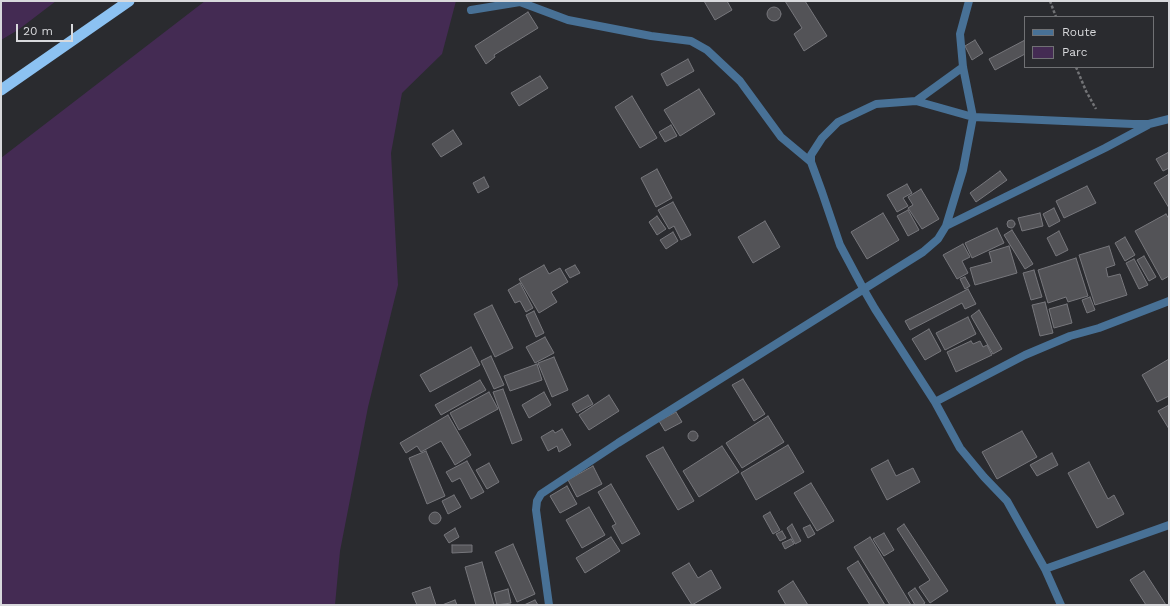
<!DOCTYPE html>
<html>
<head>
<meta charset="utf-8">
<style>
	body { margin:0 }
	#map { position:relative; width:1170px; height:606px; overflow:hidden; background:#2a2b2f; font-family:"Work Sans",sans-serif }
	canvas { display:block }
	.frame { position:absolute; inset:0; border:2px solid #d8d9dc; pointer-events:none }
	.legend { position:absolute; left:1024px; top:16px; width:130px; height:52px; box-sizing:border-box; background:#2a2b2f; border:1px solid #707174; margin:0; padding:5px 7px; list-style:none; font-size:12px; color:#d8d9dc }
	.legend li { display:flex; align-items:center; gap:8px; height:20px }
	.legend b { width:20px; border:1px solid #707174 }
	.scale { position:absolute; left:16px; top:24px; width:57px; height:18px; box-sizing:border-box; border:2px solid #d8d9dc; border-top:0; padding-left:5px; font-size:12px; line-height:14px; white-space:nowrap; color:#d8d9dc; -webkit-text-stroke:3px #2a2b2f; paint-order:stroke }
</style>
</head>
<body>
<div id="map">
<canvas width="1170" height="606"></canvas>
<div class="frame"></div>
<ul class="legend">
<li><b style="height:5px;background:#487196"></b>Route</li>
<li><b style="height:11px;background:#442b53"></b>Parc</li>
</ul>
<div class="scale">20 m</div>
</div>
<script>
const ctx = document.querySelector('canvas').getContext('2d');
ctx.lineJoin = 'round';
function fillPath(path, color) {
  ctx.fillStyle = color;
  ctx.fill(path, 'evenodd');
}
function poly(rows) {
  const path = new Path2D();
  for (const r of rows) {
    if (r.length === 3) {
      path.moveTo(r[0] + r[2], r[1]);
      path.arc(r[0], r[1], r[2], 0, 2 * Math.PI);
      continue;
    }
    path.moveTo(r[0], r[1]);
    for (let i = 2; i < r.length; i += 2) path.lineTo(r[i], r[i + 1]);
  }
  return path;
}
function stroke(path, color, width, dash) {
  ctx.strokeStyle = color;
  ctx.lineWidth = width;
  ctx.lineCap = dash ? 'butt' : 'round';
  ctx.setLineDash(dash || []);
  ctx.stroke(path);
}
fillPath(poly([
	[1,1,56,1,18,30,1,40],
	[205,1,456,1,442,54,402,93,391,153,398,285,368,407,340,551,335,605,1,605,1,158]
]), '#442b53');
const building = poly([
	[704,1,727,1,732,10,715,20,704,1],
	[785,1,805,1,827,36,804,51,794,34,802,28,785,1],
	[774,14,7],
	[528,12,538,28,494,55,495,57,486,64,475,46,528,12],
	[975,40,983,53,972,60,965,46,975,40],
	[1025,40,1025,54,995,70,989,59,1025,40],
	[688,59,694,71,667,86,661,74,688,59],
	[540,76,548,88,519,106,511,93,540,76],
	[699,89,715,114,680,136,664,110,699,89],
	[632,96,657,138,640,148,615,107,632,96],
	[671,125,677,136,665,142,659,132,671,125],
	[453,130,462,144,441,157,432,144,453,130],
	[1169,152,1169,168,1163,171,1156,159,1169,152],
	[657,169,672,198,656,207,641,178,657,169],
	[1000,171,1007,180,976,202,970,193,1000,171],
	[1169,174,1169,208,1154,183,1169,174],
	[484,177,489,187,478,193,473,183,484,177],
	[907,184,912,193,903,198,908,206,897,212,887,195,907,184],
	[1087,186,1096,203,1064,218,1056,201,1087,186],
	[921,189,939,219,922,229,908,208,913,205,908,197,921,189],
	[673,202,691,235,681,240,674,226,669,229,658,210,673,202],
	[1054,208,1060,221,1049,227,1043,214,1054,208],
	[908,210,919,230,908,236,897,216,908,210],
	[883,213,899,240,867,259,851,232,883,213],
	[1040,213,1043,226,1022,231,1018,218,1040,213],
	[1166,214,1169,219,1169,276,1162,280,1135,231,1166,214],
	[657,216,666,229,657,235,649,222,657,216],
	[1011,224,4],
	[765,221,780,247,753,263,738,237,765,221],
	[997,228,1004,243,972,258,965,243,997,228],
	[1012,230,1033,264,1025,269,1004,235,1012,230],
	[1059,231,1068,250,1056,256,1047,238,1059,231],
	[673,232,678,241,666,249,660,240,673,232],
	[1125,237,1135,255,1125,261,1115,243,1125,237],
	[963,244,970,257,962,261,968,273,957,279,943,255,963,244],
	[1009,246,1017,273,975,285,970,268,992,262,989,252,1009,246],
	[1109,246,1115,265,1106,268,1108,277,1120,274,1127,295,1095,305,1079,255,1109,246],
	[1144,256,1156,277,1149,281,1137,260,1144,256],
	[1076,258,1088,296,1068,302,1066,297,1048,303,1038,270,1076,258],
	[1134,259,1148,285,1139,289,1126,263,1134,259],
	[544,265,549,274,560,268,568,282,551,292,557,302,539,313,519,279,544,265],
	[575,265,580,273,570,278,565,270,575,265],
	[1034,270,1042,297,1031,300,1023,273,1034,270],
	[965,277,970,286,965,289,960,279,965,277],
	[520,283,533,308,526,312,520,301,515,303,508,290,520,283],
	[968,289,976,304,965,309,962,303,910,330,905,321,968,289],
	[1090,297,1095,310,1087,313,1082,300,1090,297],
	[1045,302,1053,333,1040,336,1032,305,1045,302],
	[1067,304,1072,323,1054,328,1049,309,1067,304],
	[492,305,513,348,495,357,474,314,492,305],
	[979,310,1002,349,993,354,971,316,979,310],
	[534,311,544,333,536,337,526,315,534,311],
	[968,317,976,334,945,350,936,333,968,317],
	[929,329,941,351,925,360,912,339,929,329],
	[545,337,554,353,535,363,526,347,545,337],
	[971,341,973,344,980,341,983,347,987,345,992,355,956,372,947,352,971,341],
	[471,347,480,365,430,392,420,375,471,347],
	[491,356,504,385,494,389,481,361,491,356],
	[554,357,568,390,552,397,538,363,554,357],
	[1169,359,1169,396,1157,402,1142,375,1169,359],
	[537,364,542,380,510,391,504,376,537,364],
	[743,379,765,414,754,421,732,385,743,379],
	[480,380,486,390,441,415,435,405,480,380],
	[503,389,522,440,512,444,493,392,503,389],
	[489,392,498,409,459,430,450,413,489,392],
	[544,392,551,405,529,418,522,405,544,392],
	[588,395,593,404,577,413,572,404,588,395],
	[609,395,619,411,589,430,579,415,609,395],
	[1169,405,1169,429,1158,411,1169,405],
	[676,412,682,422,665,431,659,421,676,412],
	[448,415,471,455,455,465,441,441,421,452,417,446,406,453,400,443,448,415],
	[768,416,784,442,742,468,726,443,768,416],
	[562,429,571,445,559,452,557,446,548,451,541,437,553,430,555,433,562,429],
	[693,436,5],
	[1022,431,1037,457,997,479,982,452,1022,431],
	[788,445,804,472,756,500,741,473,788,445],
	[722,446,739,472,699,497,683,471,722,446],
	[663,447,694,501,678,510,646,456,663,447],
	[426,451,445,496,427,504,409,458,426,451],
	[1052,453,1058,465,1037,476,1030,465,1052,453],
	[888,460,896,476,913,468,920,482,887,500,871,469,888,460],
	[467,461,484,492,471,499,460,478,452,482,446,472,467,461],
	[1089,462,1108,499,1114,495,1124,514,1097,528,1068,473,1089,462],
	[489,463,499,482,487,489,476,470,489,463],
	[593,466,602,484,577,497,568,480,593,466],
	[811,483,834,521,817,531,794,493,811,483],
	[611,484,640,534,622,544,612,526,616,524,598,492,611,484],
	[567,486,577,504,560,513,550,496,567,486],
	[454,495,461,507,448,514,442,501,454,495],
	[589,507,605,535,582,548,566,520,589,507],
	[435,518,6],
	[770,512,780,530,773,534,763,516,770,512],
	[792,524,801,541,795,544,787,528,792,524],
	[904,524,948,591,930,603,919,587,930,580,897,529,904,524],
	[810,525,815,534,808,538,803,528,810,525],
	[455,528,459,537,449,543,444,535,455,528],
	[782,531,786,538,780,541,776,534,782,531],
	[884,533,894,550,884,556,873,539,884,533],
	[611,537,620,551,585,573,576,558,611,537],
	[870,537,911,605,890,605,854,547,870,537],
	[791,539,794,544,785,549,782,543,791,539],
	[513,544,535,594,517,602,495,552,513,544],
	[452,545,472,545,472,552,452,553,452,545],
	[858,561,885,605,870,605,847,568,858,561],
	[482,562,494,605,476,605,465,567,482,562],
	[689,563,698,578,711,570,721,588,692,605,672,573,689,563],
	[1144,571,1166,605,1146,605,1130,580,1144,571],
	[793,581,808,605,786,605,778,591,793,581],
	[430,587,436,605,417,605,412,593,430,587],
	[915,588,925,603,922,605,915,605,908,593,915,588],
	[508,589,511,603,497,605,494,593,508,589],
	[455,600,457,605,442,605,455,600],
	[535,600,538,605,524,605,535,600]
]);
fillPath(building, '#535357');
stroke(building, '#77777c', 1);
stroke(poly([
	[1050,1,1056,17],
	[1076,67,1086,91,1096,109]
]), '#727376', 2.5, [3, 2]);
stroke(poly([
	[471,10,520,2,568,20,651,36,691,41,707,50,740,81,781,137,811,162],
	[916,101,963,67],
	[946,226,1105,148,1148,125],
	[935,402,1025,355,1070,336,1099,328,1169,301],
	[1045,569,1169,525],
	[549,605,536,510,537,501,541,494,618,443,923,252,938,239,946,226,963,170,973,117,963,67,960,34,969,1],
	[1061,605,1045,569,1007,501,984,477,960,448,935,402,875,309,864,290,840,245,822,192,811,162,811,155,822,138,838,122,876,104,916,101,973,117,1133,124,1149,124,1169,119]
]), '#487196', 8);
stroke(poly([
	[1,90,129,1]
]), '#8cc2f2', 11);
</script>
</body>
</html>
